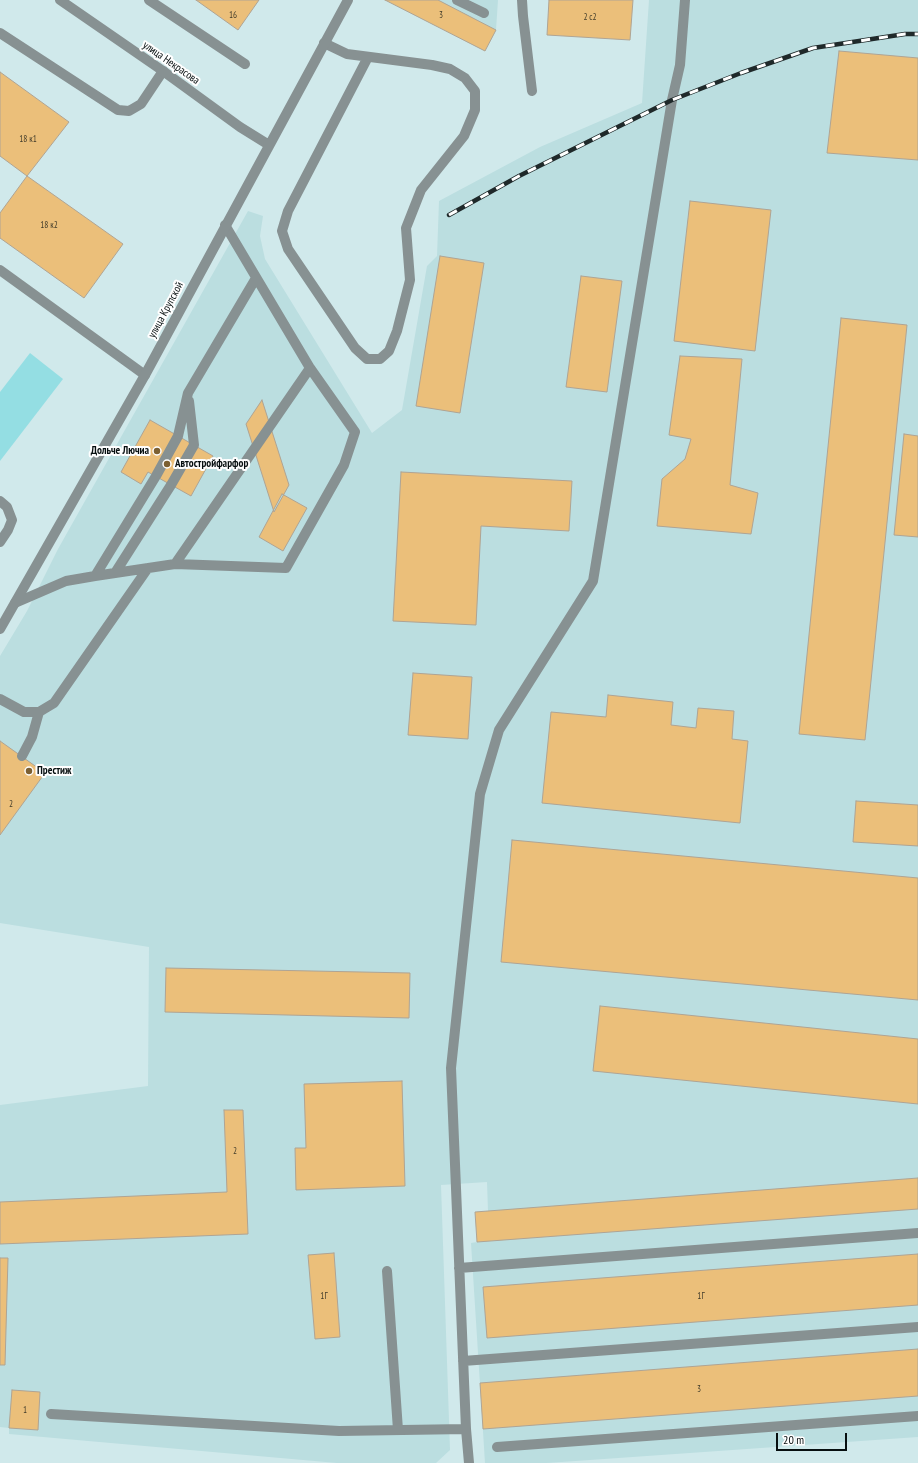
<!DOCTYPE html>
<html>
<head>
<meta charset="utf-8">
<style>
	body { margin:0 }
	#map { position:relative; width:918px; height:1463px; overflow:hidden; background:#d0e9eb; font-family:"PT Sans Narrow",sans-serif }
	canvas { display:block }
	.scale { position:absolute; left:776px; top:1433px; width:71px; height:18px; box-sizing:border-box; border:2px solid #070f10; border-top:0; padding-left:5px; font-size:12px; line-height:14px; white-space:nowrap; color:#070f10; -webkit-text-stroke:3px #fff; paint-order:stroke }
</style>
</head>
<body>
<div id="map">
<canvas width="918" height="1463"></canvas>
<div class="scale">20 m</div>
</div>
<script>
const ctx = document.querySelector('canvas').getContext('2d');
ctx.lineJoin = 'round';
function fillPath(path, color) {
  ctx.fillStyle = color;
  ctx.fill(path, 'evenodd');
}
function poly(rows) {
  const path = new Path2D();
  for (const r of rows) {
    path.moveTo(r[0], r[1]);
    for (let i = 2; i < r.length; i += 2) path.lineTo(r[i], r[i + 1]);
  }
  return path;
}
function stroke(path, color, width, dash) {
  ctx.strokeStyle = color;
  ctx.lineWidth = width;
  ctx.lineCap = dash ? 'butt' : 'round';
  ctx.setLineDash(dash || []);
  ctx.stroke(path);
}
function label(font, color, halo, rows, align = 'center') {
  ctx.font = font + ' "PT Sans Narrow",sans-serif';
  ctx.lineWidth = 4;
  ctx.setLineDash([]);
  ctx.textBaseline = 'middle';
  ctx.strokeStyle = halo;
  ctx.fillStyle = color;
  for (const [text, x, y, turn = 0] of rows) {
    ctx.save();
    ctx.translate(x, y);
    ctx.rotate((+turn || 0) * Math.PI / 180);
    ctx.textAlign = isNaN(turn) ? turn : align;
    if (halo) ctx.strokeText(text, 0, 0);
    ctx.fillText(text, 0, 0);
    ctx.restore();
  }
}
fillPath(poly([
	[385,0,498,0,496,30,485,51],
	[649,0,918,0,918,1437,547,1463,485,1463,471,1243,477,1242,475,1212,488,1211,487,1182,441,1185,450,1450,436,1463,337,1463,9,1434,9,1428,0,1427,0,1105,148,1086,149,947,0,923,0,656,27,611,58,549,248,211,263,216,260,236,265,259,372,433,402,410,427,266,437,256,439,201,540,147,642,103]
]), '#bbdee0');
fillPath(poly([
	[30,353,63,379,0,461,0,392]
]), '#94dee3');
const building = poly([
	[196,0,259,0,238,30,196,0],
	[385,0,438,0,496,30,485,51,385,0],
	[549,0,633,0,630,40,547,35,549,0],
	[839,51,918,58,918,160,827,153,839,51],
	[0,72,69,122,27,176,0,156,0,72],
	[27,176,123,244,84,298,0,238,0,213,27,176],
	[690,201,771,210,755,351,674,341,690,201],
	[440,256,484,263,460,413,416,406,440,256],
	[581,276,622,281,607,392,566,387,581,276],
	[841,318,907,325,865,740,799,734,841,318],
	[680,356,742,359,730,485,758,493,751,534,657,526,662,479,685,459,691,439,669,435,680,356],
	[262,400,289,485,274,512,246,424,262,400],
	[150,420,213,456,191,496,148,472,141,484,121,472,150,420],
	[904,434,918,436,918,537,894,535,904,434],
	[401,472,572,481,569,531,481,526,476,625,393,621,401,472],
	[282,494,307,508,283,551,259,537,282,494],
	[413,673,472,677,468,739,408,735,413,673],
	[608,695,673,702,671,725,696,728,698,708,734,711,732,739,748,741,740,823,542,803,551,712,606,717,608,695],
	[0,741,45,773,0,835,0,741],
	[856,801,918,805,918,846,853,842,856,801],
	[512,840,918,878,918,1000,501,962,512,840],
	[166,968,410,973,409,1018,165,1012,166,968],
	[600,1006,918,1039,918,1104,593,1071,600,1006],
	[402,1081,405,1186,296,1190,295,1148,306,1148,304,1084,402,1081],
	[224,1110,243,1110,248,1234,0,1244,0,1202,227,1192,224,1110],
	[918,1178,918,1209,477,1242,475,1212,918,1178],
	[334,1253,340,1337,315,1339,308,1255,334,1253],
	[918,1254,918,1305,487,1338,483,1287,918,1254],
	[0,1258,8,1258,5,1365,0,1365,0,1258],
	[918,1349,918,1396,483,1429,480,1383,918,1349],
	[12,1390,40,1392,38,1430,9,1428,12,1390]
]);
fillPath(building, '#ebbf7a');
stroke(building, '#afa494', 1);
stroke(poly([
	[149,0,245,64],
	[457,0,484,13],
	[522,0,523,16,532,91],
	[0,33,118,110,129,111,141,104,163,71],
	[324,43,347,54,432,65,450,69,465,78,475,91,475,110,464,136,421,190,406,228,410,280,397,331,389,351,380,359,367,359,355,348,288,249,282,231,288,211,368,57],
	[0,270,145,375],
	[0,501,7,507,12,520,8,530,0,542],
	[175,564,286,568,344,465,355,432,310,368],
	[115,573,171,485,194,445,189,401],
	[95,576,156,476,178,436,188,393,256,278],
	[15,603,66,581,95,576,175,564,310,368,225,225],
	[0,699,24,712,39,712,54,703,148,568],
	[22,756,32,737,39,712],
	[459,1268,918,1233],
	[387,1271,398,1430],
	[463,1361,918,1327],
	[51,1414,339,1431,466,1429],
	[497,1447,918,1416],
	[469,1463,466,1429,451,1068,480,794,499,730,593,581,672,100,680,65,685,0]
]), '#879192', 10);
stroke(poly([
	[60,0,163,71,240,127,269,145],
	[0,629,145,375,348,0]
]), '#879192', 10);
const rail = poly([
	[449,215,519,176,672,100,741,73,813,48,905,34,918,34]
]);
stroke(rail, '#1f292a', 4.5);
stroke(rail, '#fff', 3, [9]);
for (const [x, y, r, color] of [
	[157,451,4,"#7c6032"],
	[167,464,4,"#7c6032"],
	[29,771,4,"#7c6032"]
]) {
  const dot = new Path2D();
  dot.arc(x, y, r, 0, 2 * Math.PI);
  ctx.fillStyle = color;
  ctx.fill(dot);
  stroke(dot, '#fff', 1.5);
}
label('9px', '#403b2a', null, [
	["16",233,15],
	["3",441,15],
	["2 с2",590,17],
	["18 к1",28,139],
	["18 к2",49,225],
	["2",11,804],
	["2",235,1151],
	["1Г",324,1296],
	["1Г",701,1296],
	["3",699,1389],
	["1",25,1410]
]);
label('11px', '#070f10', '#fff', [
	["улица Некрасова",171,63,35],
	["улица Крупской",166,310,-62]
]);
label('bold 11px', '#070f10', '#fff', [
	["Дольче Лючиа",149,451,"right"],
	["Автостройфарфор",175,464],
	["Престиж",37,771]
], 'left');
</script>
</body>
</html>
